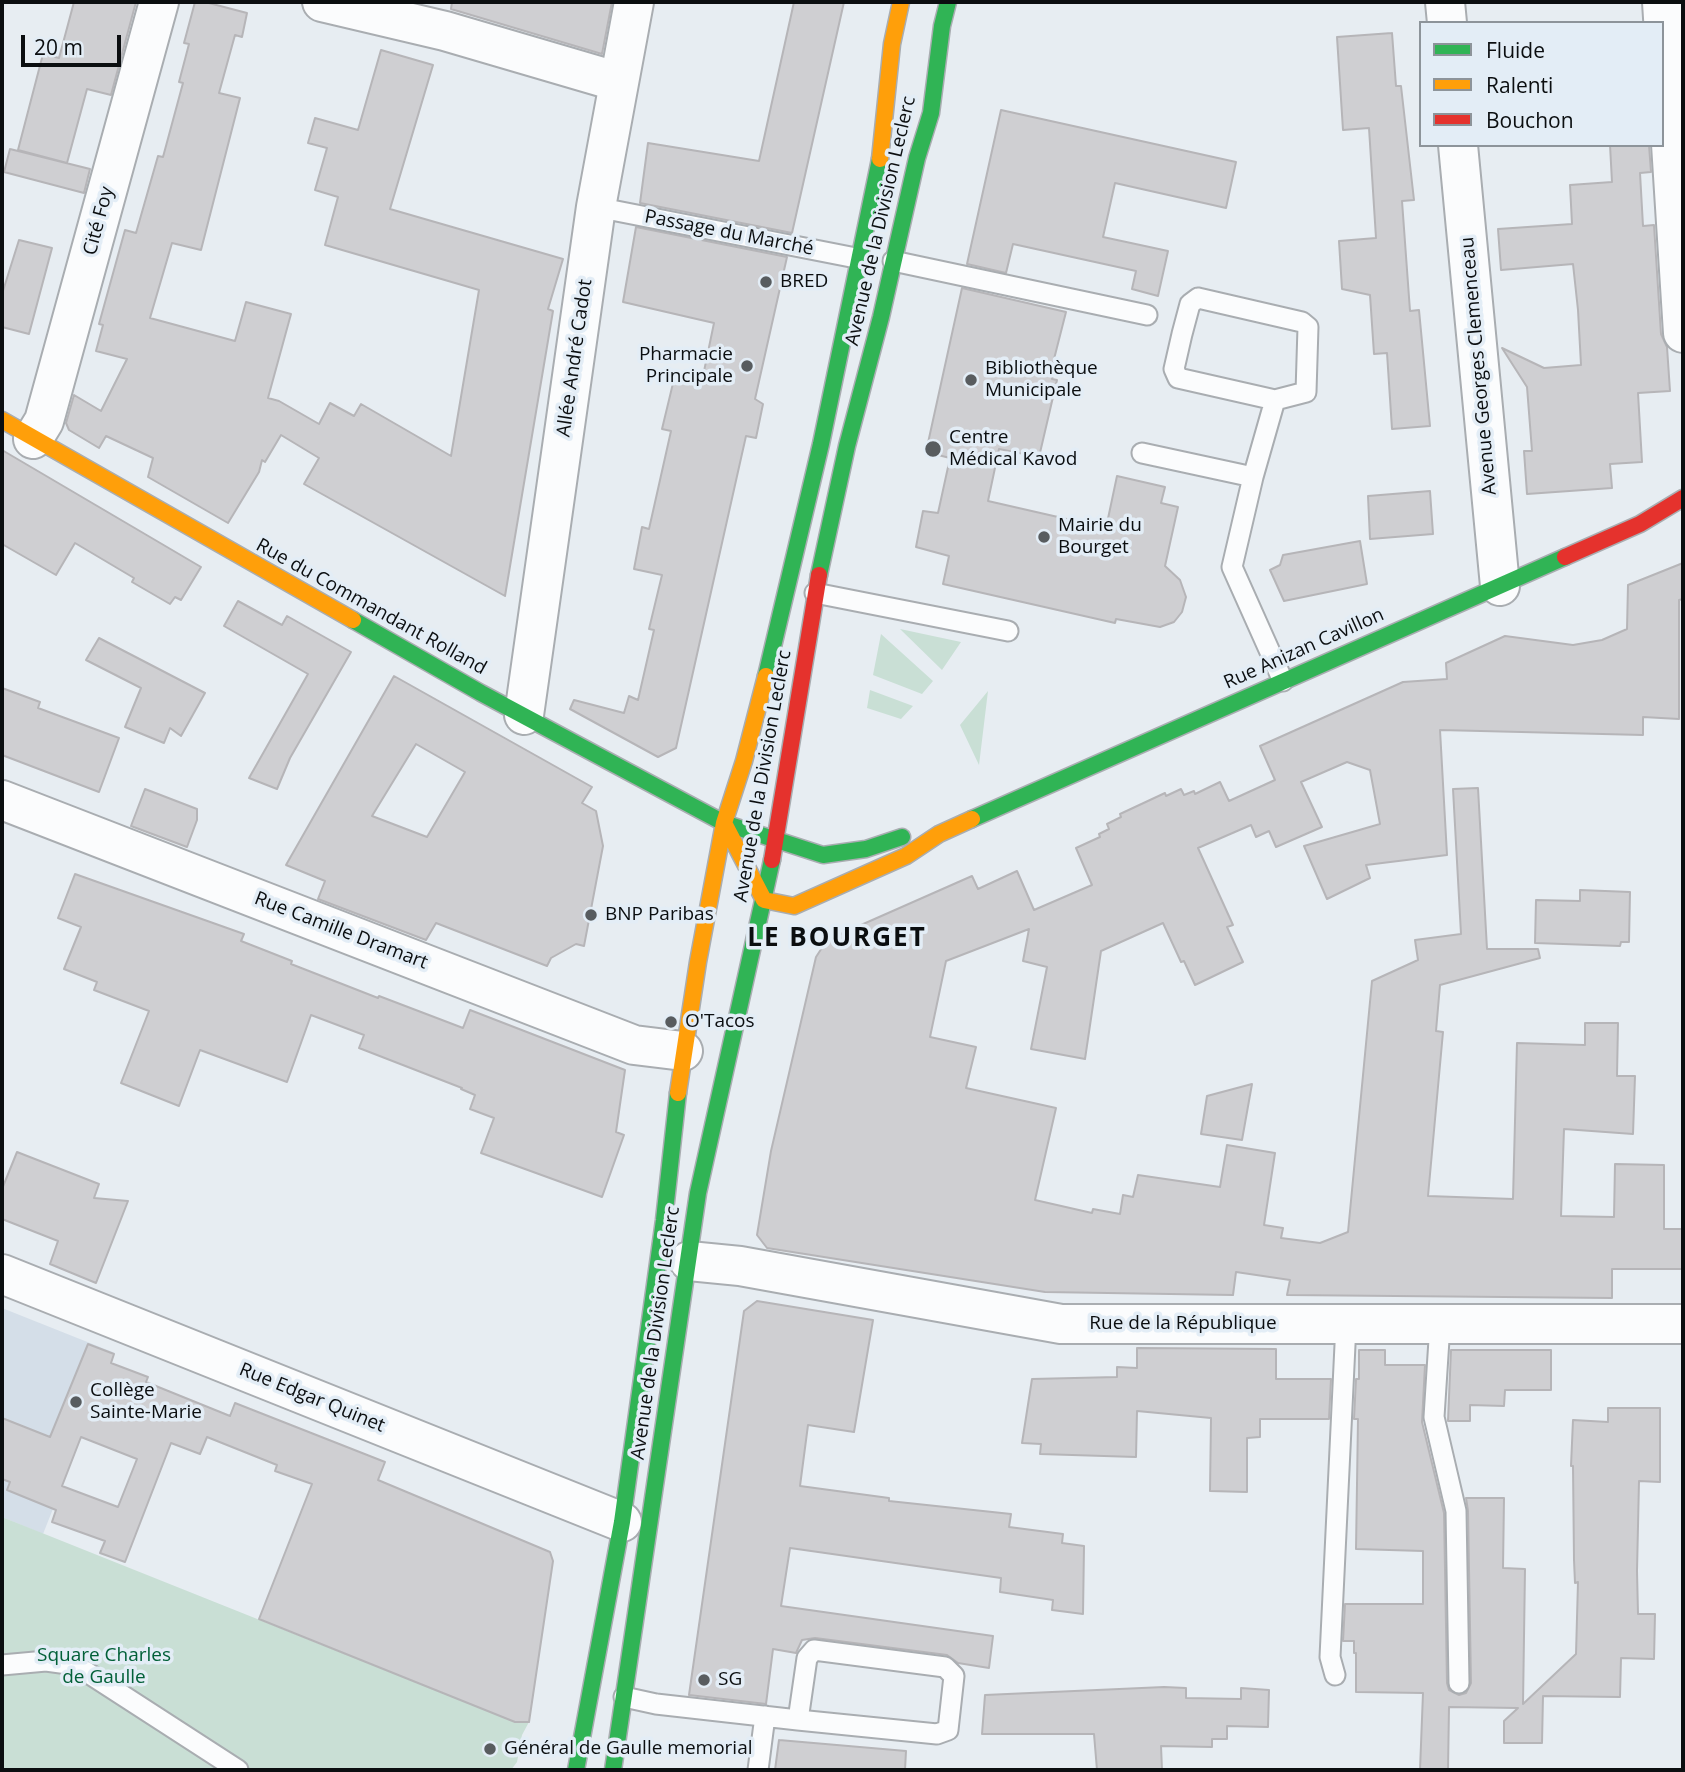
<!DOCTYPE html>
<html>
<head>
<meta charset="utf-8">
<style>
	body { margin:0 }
	#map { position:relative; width:1685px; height:1772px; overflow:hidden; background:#e7edf2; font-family:"Open Sans",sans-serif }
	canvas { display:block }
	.frame { position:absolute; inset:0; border:4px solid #0b0e10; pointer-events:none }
	.legend { position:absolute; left:1419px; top:21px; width:245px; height:126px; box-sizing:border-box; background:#e3edf6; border:2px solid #8d949a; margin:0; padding:9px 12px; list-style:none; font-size:21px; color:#0b0e10 }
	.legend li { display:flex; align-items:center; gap:14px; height:35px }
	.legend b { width:35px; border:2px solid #8d949a }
	.scale { position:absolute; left:21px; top:35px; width:100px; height:32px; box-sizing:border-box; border:4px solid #0b0e10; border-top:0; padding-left:9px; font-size:21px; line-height:24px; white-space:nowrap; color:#0b0e10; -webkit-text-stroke:5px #e3edf6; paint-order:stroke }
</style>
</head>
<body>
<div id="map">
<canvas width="1685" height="1772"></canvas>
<div class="frame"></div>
<ul class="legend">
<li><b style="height:9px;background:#30b455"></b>Fluide</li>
<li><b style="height:9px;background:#ff9f0a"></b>Ralenti</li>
<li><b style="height:9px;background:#e5322d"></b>Bouchon</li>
</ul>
<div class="scale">20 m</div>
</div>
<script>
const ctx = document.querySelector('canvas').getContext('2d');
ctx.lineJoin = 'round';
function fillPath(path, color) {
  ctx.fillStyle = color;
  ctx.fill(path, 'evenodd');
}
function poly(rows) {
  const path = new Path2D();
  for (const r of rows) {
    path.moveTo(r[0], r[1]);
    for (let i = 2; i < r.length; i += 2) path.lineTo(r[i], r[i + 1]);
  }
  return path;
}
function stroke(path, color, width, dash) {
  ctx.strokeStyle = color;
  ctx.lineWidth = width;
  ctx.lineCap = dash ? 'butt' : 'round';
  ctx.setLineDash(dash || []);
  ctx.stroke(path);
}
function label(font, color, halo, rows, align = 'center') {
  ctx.font = font + ' "Open Sans",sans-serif';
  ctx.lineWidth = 7;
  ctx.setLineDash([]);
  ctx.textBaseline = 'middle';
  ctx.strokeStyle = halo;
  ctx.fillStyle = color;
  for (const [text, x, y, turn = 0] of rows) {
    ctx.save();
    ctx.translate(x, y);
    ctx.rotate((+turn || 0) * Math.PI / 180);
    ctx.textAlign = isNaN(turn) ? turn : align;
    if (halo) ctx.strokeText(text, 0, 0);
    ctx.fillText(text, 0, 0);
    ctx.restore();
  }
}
fillPath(poly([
	[2,1308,115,1353,43,1534,2,1517]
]), '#d4dee8');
fillPath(poly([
	[900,629,961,642,942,670],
	[881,634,933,681,922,694,873,675],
	[870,690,913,706,901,719,867,708],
	[988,691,979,765,960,725],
	[2,1517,515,1722,529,1722,522,1735,517,1762,511,1770,2,1770]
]), '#c9dfd5');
const building = poly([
	[74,2,136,2,111,95,87,89,67,163,18,150,43,54,59,58,74,2],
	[195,2,205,2,247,13,242,37,235,35,219,93,240,98,201,250,172,243,150,318,235,341,246,302,291,314,268,398,279,401,319,424,330,403,354,416,361,404,451,456,479,290,325,245,338,197,315,190,327,148,308,143,315,118,358,130,381,50,433,65,390,209,563,259,548,309,553,311,505,596,304,484,319,458,281,435,265,462,262,460,259,472,228,523,148,477,153,458,106,436,99,448,69,430,66,423,74,395,101,411,127,359,96,351,103,325,99,324,125,230,136,233,158,156,163,157,183,83,179,82,189,44,184,43,195,2],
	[452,2,612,2,602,54,451,9,452,2],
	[794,2,844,2,792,233,640,203,648,143,759,161,794,2],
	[1392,33,1396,86,1401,86,1414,200,1402,201,1410,311,1419,310,1430,426,1392,429,1387,353,1374,354,1370,295,1342,289,1339,241,1376,238,1369,128,1343,130,1337,37,1392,33],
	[1001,110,1236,162,1226,208,1115,183,1103,237,1168,251,1158,296,1132,289,1136,271,1013,244,1006,273,967,264,1001,110],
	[1610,145,1649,145,1651,172,1640,173,1643,226,1654,225,1661,334,1667,347,1670,391,1638,393,1642,462,1610,464,1612,488,1527,494,1524,451,1532,451,1527,387,1502,348,1544,368,1581,365,1578,310,1573,264,1501,270,1498,229,1572,224,1570,185,1612,182,1610,145],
	[10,149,90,169,84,193,4,172,10,149],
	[636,227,787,257,755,399,763,404,756,438,746,436,676,748,658,757,570,709,574,700,624,713,629,696,638,700,654,630,649,629,662,575,634,569,642,527,649,529,671,431,662,429,675,375,702,381,714,323,623,302,636,227],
	[19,240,52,248,29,334,2,327,2,294,19,240],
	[962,288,1066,312,1053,363,1055,363,1052,379,1057,380,1039,457,999,449,988,501,1106,528,1117,476,1165,487,1161,503,1178,507,1165,566,1180,580,1186,597,1182,612,1174,622,1160,627,1116,619,1115,623,943,584,949,556,916,547,923,511,938,513,950,458,926,452,962,288],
	[2,450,201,567,181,600,175,597,170,604,132,582,134,578,75,543,56,575,2,544,2,450],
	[1430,491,1433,534,1370,539,1368,496,1430,491],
	[1360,541,1367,584,1284,601,1270,570,1280,565,1283,555,1360,541],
	[1683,563,1683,599,1679,600,1679,719,1643,717,1643,735,1440,730,1447,855,1366,865,1370,878,1327,899,1304,846,1380,824,1370,770,1347,762,1301,782,1322,827,1276,847,1269,831,1256,837,1251,825,1198,848,1233,925,1227,927,1243,962,1195,985,1184,961,1181,962,1163,923,1101,951,1085,1059,1031,1049,1047,967,1023,961,1029,929,946,961,930,1037,976,1047,966,1088,1056,1108,1035,1200,1092,1213,1093,1209,1120,1214,1123,1195,1133,1197,1138,1175,1220,1187,1227,1145,1275,1153,1264,1225,1283,1228,1281,1238,1320,1243,1348,1232,1372,981,1418,960,1415,940,1461,934,1453,789,1478,788,1487,949,1538,949,1540,958,1440,985,1436,1031,1443,1032,1428,1196,1513,1199,1517,1043,1585,1045,1585,1023,1618,1023,1617,1076,1635,1076,1633,1134,1564,1129,1561,1216,1614,1217,1615,1164,1664,1165,1664,1229,1683,1229,1683,1269,1612,1269,1612,1298,1287,1295,1290,1280,1236,1272,1233,1295,1045,1292,767,1248,757,1235,771,1151,816,957,827,940,972,876,978,889,1017,871,1034,910,1092,885,1076,848,1100,837,1099,834,1109,829,1107,824,1121,817,1120,814,1165,793,1166,796,1181,789,1184,795,1194,791,1195,794,1220,782,1229,801,1275,780,1260,746,1403,682,1447,679,1446,663,1505,636,1573,645,1602,640,1627,629,1628,585,1683,563],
	[238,601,282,625,287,616,351,652,290,758,277,789,249,778,308,674,224,626,238,601],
	[99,638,205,693,181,736,170,728,164,743,125,727,141,688,86,660,99,638],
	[394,676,592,787,582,803,596,811,603,846,584,946,576,944,551,958,547,966,436,923,426,940,318,899,325,881,286,865,394,676],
	[416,744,465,772,427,837,372,816,416,744],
	[2,688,40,702,38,708,119,738,99,792,2,755,2,688],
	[145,789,197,809,197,820,187,847,131,826,145,789],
	[75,874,244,934,241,941,292,961,291,964,378,998,379,996,463,1028,470,1010,625,1070,616,1132,624,1135,602,1197,481,1153,494,1118,470,1109,475,1095,461,1089,462,1088,359,1048,364,1035,311,1015,287,1082,200,1050,179,1106,121,1083,149,1011,94,990,97,982,64,969,81,927,58,918,75,874],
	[1580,890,1630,892,1629,942,1621,942,1620,946,1535,943,1536,900,1580,901,1580,890],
	[1252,1084,1242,1140,1201,1134,1207,1096,1252,1084],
	[17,1152,99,1184,94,1198,128,1201,96,1283,50,1264,58,1241,2,1219,2,1189,17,1152],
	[757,1301,873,1320,854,1432,808,1425,800,1486,889,1498,889,1501,1011,1514,1009,1527,1063,1534,1062,1543,1084,1546,1083,1614,1052,1610,1053,1600,1000,1592,1001,1578,790,1548,781,1606,993,1636,989,1668,958,1663,947,1655,815,1638,802,1640,796,1653,773,1649,766,1704,689,1695,744,1311,757,1301],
	[88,1344,114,1354,111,1363,148,1377,146,1382,230,1416,235,1403,385,1462,378,1480,550,1552,553,1561,529,1722,515,1722,259,1619,312,1484,275,1471,277,1465,207,1437,200,1454,171,1443,125,1562,100,1553,105,1541,52,1522,56,1510,7,1490,10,1482,2,1479,2,1418,50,1437,88,1344],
	[81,1437,137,1459,118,1507,62,1486,81,1437],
	[1137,1348,1276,1349,1276,1379,1331,1379,1329,1419,1260,1419,1260,1437,1247,1438,1247,1492,1210,1491,1211,1418,1137,1411,1136,1457,1040,1454,1041,1444,1022,1443,1032,1379,1117,1377,1117,1367,1137,1368,1137,1348],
	[1359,1350,1385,1350,1385,1365,1425,1365,1422,1422,1444,1513,1447,1683,1449,1690,1459,1695,1466,1693,1471,1683,1468,1511,1466,1498,1504,1498,1503,1568,1525,1569,1523,1704,1576,1654,1578,1582,1575,1583,1574,1560,1573,1466,1571,1466,1573,1420,1608,1422,1608,1408,1660,1408,1660,1482,1639,1481,1637,1571,1638,1614,1655,1614,1654,1659,1621,1658,1620,1697,1543,1696,1542,1743,1504,1743,1504,1721,1518,1708,1449,1707,1448,1770,1420,1770,1423,1693,1356,1692,1356,1653,1354,1653,1354,1641,1343,1641,1345,1604,1423,1604,1423,1551,1356,1549,1358,1419,1354,1419,1356,1379,1359,1379,1359,1350],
	[1451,1350,1551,1350,1551,1390,1505,1390,1504,1406,1470,1405,1470,1421,1448,1421,1451,1350],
	[1164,1687,1186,1688,1186,1698,1241,1699,1241,1688,1269,1690,1268,1727,1227,1726,1227,1739,1212,1739,1212,1747,1161,1746,1162,1770,1097,1770,1094,1734,982,1734,985,1695,1164,1687],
	[779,1740,906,1751,905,1770,775,1770,779,1740]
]);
fillPath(building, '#cfcfd2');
stroke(building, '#b6b5b8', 2);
const lane = poly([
	[596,207,861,259],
	[893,261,1147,315],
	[1198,298,1302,322,1308,327,1306,392,1275,400,1178,378,1174,369,1182,334,1190,304,1198,298],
	[1275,400,1253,477,1232,567,1283,681],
	[1142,453,1253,477],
	[815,593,1008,631],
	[1440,1324,1434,1417,1456,1511,1459,1683],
	[2,1665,46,1661,68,1664,85,1671,238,1770],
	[1335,1675,1330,1657,1346,1324],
	[624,1697,656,1704,798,1720,937,1734,948,1730,954,1676,945,1667,814,1650,807,1658,798,1720],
	[758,1770,765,1716]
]);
const street = poly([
	[322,2,445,31,619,82],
	[1445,2,1447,23],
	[1662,2,1683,333],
	[1458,145,1500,586],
	[33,439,44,421,159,2],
	[524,715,596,207,634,2],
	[2,800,634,1045,683,1051],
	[689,1261,740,1266,1061,1324,1683,1324],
	[2,1274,622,1522]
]);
const fast = poly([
	[819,575,847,446,881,317,917,158,931,113,942,26,948,2],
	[353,620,481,693,724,823,823,855,866,849,902,837],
	[766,676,821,444,880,159],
	[972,819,1565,557],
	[576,1770,622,1522,664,1220,678,1093],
	[613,1770,698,1193,772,860]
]);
const slow = poly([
	[880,159,892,44,901,2],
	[2,420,353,620],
	[724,823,764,900,794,906,906,856,939,834,972,819],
	[678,1093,698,962,724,823,744,761,766,676]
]);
const jam = poly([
	[1565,557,1640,524,1683,498],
	[772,860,819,575]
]);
stroke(lane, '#a9adb1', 23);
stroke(street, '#a9adb1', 42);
stroke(fast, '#a9adb1', 19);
stroke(slow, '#a9adb1', 19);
stroke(jam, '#a9adb1', 19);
stroke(lane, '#fbfcfd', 19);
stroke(street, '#fbfcfd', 38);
stroke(fast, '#30b455', 16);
stroke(slow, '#ff9f0a', 16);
stroke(jam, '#e5322d', 16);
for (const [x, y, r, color] of [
	[766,282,7,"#585c5f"],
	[747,366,7,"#585c5f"],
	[971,380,7,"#585c5f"],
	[933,449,9,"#585c5f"],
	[1044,537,7,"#585c5f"],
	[591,915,7,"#585c5f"],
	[671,1022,7,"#585c5f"],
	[76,1402,7,"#585c5f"],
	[704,1680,7,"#585c5f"],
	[490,1749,7,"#585c5f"]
]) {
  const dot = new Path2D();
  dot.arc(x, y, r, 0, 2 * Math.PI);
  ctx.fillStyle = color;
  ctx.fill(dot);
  stroke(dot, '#e3edf6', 2.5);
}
label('19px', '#0b0e10', '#e3edf6', [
	["Cité Foy",99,221,-75],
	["Avenue de la Division Leclerc",881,221,-77],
	["Passage du Marché",729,233,11],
	["Allée André Cadot",575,358,-82],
	["Avenue Georges Clemenceau",1479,366,-95],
	["Rue du Commandant Rolland",371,607,29],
	["Rue Anizan Cavillon",1304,649,-24],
	["Avenue de la Division Leclerc",763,776,-80],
	["Rue Camille Dramart",341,931,21],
	["Rue de la République",1183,1324],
	["Avenue de la Division Leclerc",656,1333,-82],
	["Rue Edgar Quinet",312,1398,22]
]);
label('19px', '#0b0e10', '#e3edf6', [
	["BRED",780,282],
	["Pharmacie",733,355,"right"],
	["Principale",733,377,"right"],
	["Bibliothèque",985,369],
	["Municipale",985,391],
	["Centre",949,438],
	["Médical Kavod",949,460],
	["Mairie du",1058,526],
	["Bourget",1058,548],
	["BNP Paribas",605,915],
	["O'Tacos",685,1022],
	["Collège",90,1391],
	["Sainte-Marie",90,1413],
	["SG",718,1680],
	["Général de Gaulle memorial",504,1749]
], 'left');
label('19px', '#026038', '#e3edf6', [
	["Square Charles",104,1656],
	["de Gaulle",104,1678]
]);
ctx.letterSpacing = '2px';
label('bold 26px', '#0b0e10', '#e3edf6', [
	["LE BOURGET",837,939]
]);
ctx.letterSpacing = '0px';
</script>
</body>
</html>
